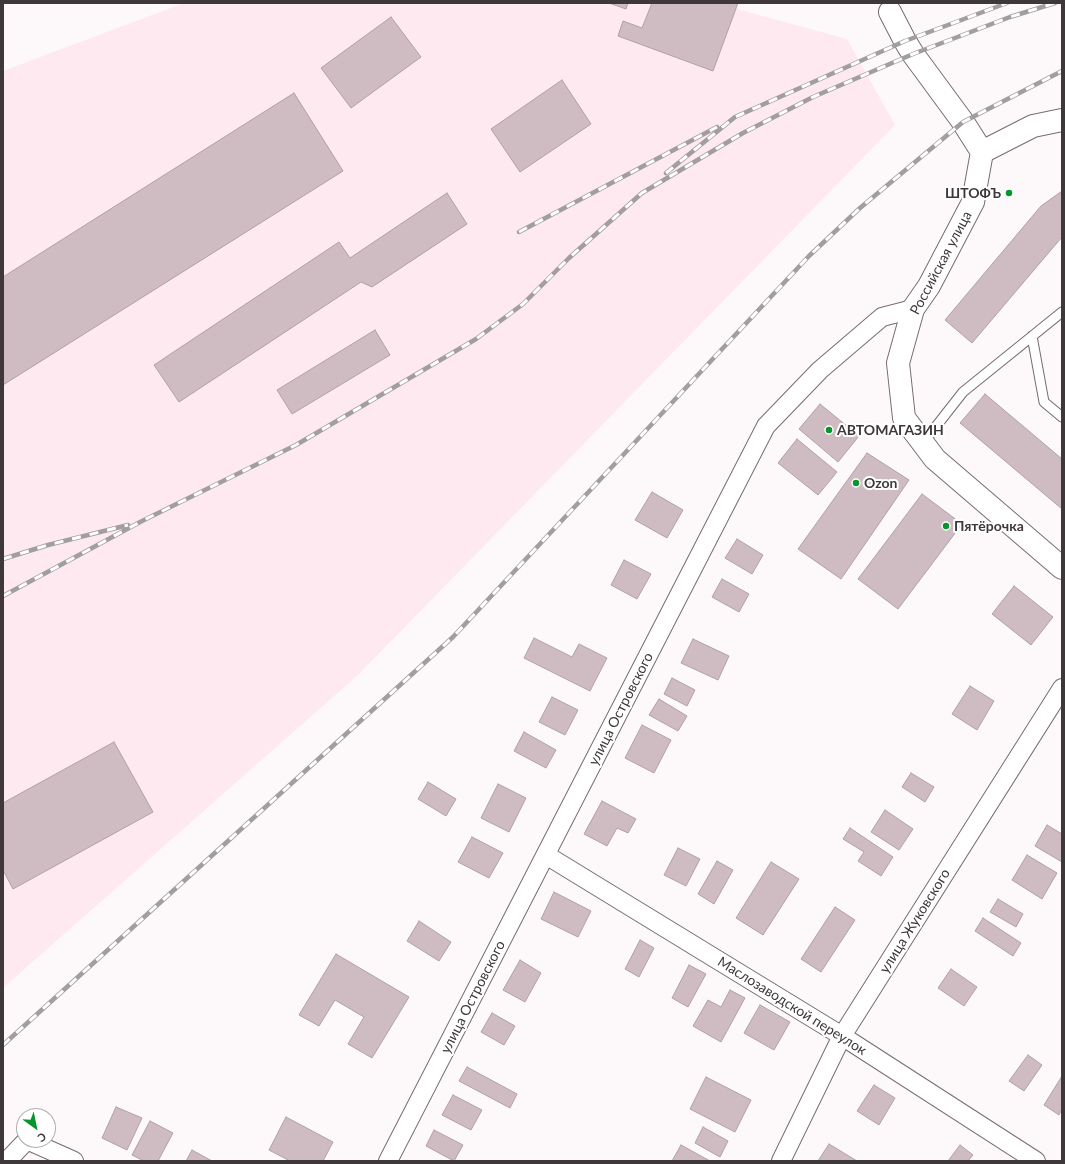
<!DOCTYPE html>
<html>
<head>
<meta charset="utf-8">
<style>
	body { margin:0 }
	#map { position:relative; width:1065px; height:1164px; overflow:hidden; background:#fdf9fb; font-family:Lato,sans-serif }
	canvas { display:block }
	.frame { position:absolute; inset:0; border:4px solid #3f383a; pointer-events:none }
	.north { position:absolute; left:16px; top:1108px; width:40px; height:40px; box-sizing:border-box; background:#fff; border:1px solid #b2afb0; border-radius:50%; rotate:147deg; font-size:11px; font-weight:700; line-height:16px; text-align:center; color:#3f383a }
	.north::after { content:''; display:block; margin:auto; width:14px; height:18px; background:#06962d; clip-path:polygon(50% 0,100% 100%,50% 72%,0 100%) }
</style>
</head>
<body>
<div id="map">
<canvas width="1065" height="1164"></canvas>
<div class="frame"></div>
<div class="north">С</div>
</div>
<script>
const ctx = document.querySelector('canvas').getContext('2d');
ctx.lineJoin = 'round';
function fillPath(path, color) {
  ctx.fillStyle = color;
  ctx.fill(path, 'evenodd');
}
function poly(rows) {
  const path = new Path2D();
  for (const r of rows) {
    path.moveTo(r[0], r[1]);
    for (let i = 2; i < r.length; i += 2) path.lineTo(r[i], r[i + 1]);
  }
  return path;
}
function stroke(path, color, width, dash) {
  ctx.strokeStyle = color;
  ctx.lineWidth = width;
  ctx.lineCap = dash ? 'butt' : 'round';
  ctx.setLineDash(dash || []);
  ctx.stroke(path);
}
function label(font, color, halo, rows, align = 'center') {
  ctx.font = font + ' Lato,sans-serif';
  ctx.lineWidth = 4;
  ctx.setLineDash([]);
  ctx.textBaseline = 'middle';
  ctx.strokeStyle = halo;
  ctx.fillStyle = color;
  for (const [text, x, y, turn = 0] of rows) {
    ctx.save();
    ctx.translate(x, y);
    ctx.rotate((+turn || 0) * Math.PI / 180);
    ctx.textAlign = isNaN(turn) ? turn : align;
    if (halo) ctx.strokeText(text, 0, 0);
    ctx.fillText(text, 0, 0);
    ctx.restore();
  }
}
fillPath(poly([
	[184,3,715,3,847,39,895,125,358,675,3,988,3,71]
]), '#fee9f0');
const building = poly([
	[609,3,628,3,626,9,609,3],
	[652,3,738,3,713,71,618,36,623,21,642,28,652,3],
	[391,17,421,57,351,108,321,68,391,17],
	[562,80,591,124,520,172,491,129,562,80],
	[294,93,343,171,3,385,3,277,294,93],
	[1062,191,1062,237,972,343,945,320,1041,206,1062,191],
	[447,193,467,224,372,287,361,282,179,402,154,365,339,242,350,258,447,193],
	[375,330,390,355,292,414,277,390,375,330],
	[985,394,1062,459,1062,509,960,423,985,394],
	[820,404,859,436,838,462,799,429,820,404],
	[797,439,837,472,818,495,778,463,797,439],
	[867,453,909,480,841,579,798,549,867,453],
	[652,492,683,510,667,538,635,520,652,492],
	[922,494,962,524,898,609,858,579,922,494],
	[737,539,763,555,752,574,725,558,737,539],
	[624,560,651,574,637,599,611,585,624,560],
	[722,579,749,594,739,612,712,597,722,579],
	[1014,586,1053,617,1031,645,992,614,1014,586],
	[534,638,572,657,579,644,607,658,590,691,524,658,534,638],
	[693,639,729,656,718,680,681,663,693,639],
	[672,678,695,690,687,706,664,694,672,678],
	[970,686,994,701,977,730,952,714,970,686],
	[552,697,578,710,565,735,539,722,552,697],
	[659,699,687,716,678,731,649,715,659,699],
	[642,725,671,740,654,773,625,758,642,725],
	[524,732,556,750,546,768,514,751,524,732],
	[114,742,153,812,13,889,3,870,3,803,114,742],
	[911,773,934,787,925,802,902,787,911,773],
	[428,782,456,799,446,816,418,799,428,782],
	[498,784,526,798,509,832,481,818,498,784],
	[602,801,636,819,628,833,617,828,607,846,584,834,602,801],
	[885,810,913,829,899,850,871,832,885,810],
	[1047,825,1062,834,1062,862,1035,846,1047,825],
	[850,828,893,857,881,876,858,861,864,852,843,839,850,828],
	[472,837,503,853,489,878,458,862,472,837],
	[678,848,700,859,686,886,664,875,678,848],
	[1027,855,1057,873,1042,899,1012,880,1027,855],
	[717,861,733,870,714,904,698,894,717,861],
	[771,862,799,879,763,935,736,918,771,862],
	[554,892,591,911,578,937,541,919,554,892],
	[998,899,1023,914,1016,927,990,912,998,899],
	[835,907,855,920,821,972,801,959,835,907],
	[983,918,1021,943,1013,956,975,931,983,918],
	[419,921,451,942,439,961,407,941,419,921],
	[640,940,654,948,639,977,625,969,640,940],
	[336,954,409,997,372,1058,348,1044,364,1017,335,1000,319,1026,299,1015,336,954],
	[520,960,541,973,525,1002,503,990,520,960],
	[689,965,706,974,688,1007,672,998,689,965],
	[951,969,977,987,964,1006,938,988,951,969],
	[730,990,745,998,721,1042,693,1026,708,1000,721,1007,730,990],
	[760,1005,790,1022,774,1050,744,1033,760,1005],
	[492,1013,515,1026,504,1045,481,1032,492,1013],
	[1028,1055,1042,1065,1024,1091,1009,1081,1028,1055],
	[467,1067,517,1094,510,1108,459,1081,467,1067],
	[1062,1076,1062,1109,1059,1115,1044,1105,1062,1076],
	[706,1077,751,1100,735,1132,690,1109,706,1077],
	[874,1085,895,1098,879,1125,857,1111,874,1085],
	[453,1095,482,1110,471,1130,442,1115,453,1095],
	[116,1107,142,1118,127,1150,102,1138,116,1107],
	[286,1117,333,1142,323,1161,290,1161,269,1150,286,1117],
	[150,1121,173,1133,158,1161,144,1161,132,1155,150,1121],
	[703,1127,728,1141,720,1157,695,1143,703,1127],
	[434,1130,463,1145,454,1161,426,1146,434,1130],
	[829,1144,857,1161,818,1161,829,1144],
	[681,1145,710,1161,672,1161,681,1145],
	[960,1145,973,1155,968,1161,948,1161,960,1145],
	[192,1150,212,1161,186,1161,192,1150]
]);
fillPath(building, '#cebcc2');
stroke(building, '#b1a0a6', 1);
const service = poly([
	[1032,336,1044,402,1062,417],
	[923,443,963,392,1062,312]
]);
const minor = poly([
	[546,855,842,1036,1036,1161],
	[7,1161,27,1140,74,1161],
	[388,1161,766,426,820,370,882,317,913,309],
	[781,1161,842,1036,1062,688]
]);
const tertiary = poly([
	[982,152,1033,126,1062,120]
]);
const secondary = poly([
	[890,12,905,41,913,54,963,122,982,152,973,202,929,286,913,309,898,363,904,418,935,459,1062,568]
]);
stroke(service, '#7a6b70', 11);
stroke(minor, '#7a6b70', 20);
stroke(tertiary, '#7a6b70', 24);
stroke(secondary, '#7a6b70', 24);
stroke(service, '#fff', 9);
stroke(minor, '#fff', 18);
stroke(tertiary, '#fff', 22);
stroke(secondary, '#fff', 22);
const rail = poly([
	[666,173,735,117,905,41,1007,3],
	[519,232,717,127],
	[3,559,48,545,128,525],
	[3,596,142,521,296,445,476,339,523,304,569,258,642,193,743,133,813,97,913,54,1010,17,1055,3],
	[3,1045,453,637,809,256,860,208,963,122,1062,71]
]);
stroke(rail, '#a29d9f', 4.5);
stroke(rail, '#fff', 3, [9]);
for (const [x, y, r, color] of [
	[1009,193,4,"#06962d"],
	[829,430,4,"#06962d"],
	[856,483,4,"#06962d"],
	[946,526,4,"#06962d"]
]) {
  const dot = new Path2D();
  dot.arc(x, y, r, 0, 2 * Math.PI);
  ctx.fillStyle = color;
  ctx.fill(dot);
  stroke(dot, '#fff', 1.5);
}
label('bold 14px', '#3f383a', '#fff', [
	["ШТОФЪ",1001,193,"right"],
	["АВТОМАГАЗИН",837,430],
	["Ozon",864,483],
	["Пятёрочка",954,526]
], 'left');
label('14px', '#3f383a', '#fff', [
	["Российская улица",941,263,-62],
	["улица Островского",621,709,-63],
	["улица Жуковского",915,921,-58],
	["улица Островского",473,997,-63],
	["Маслозаводской переулок",792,1006,32]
]);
</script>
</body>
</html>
